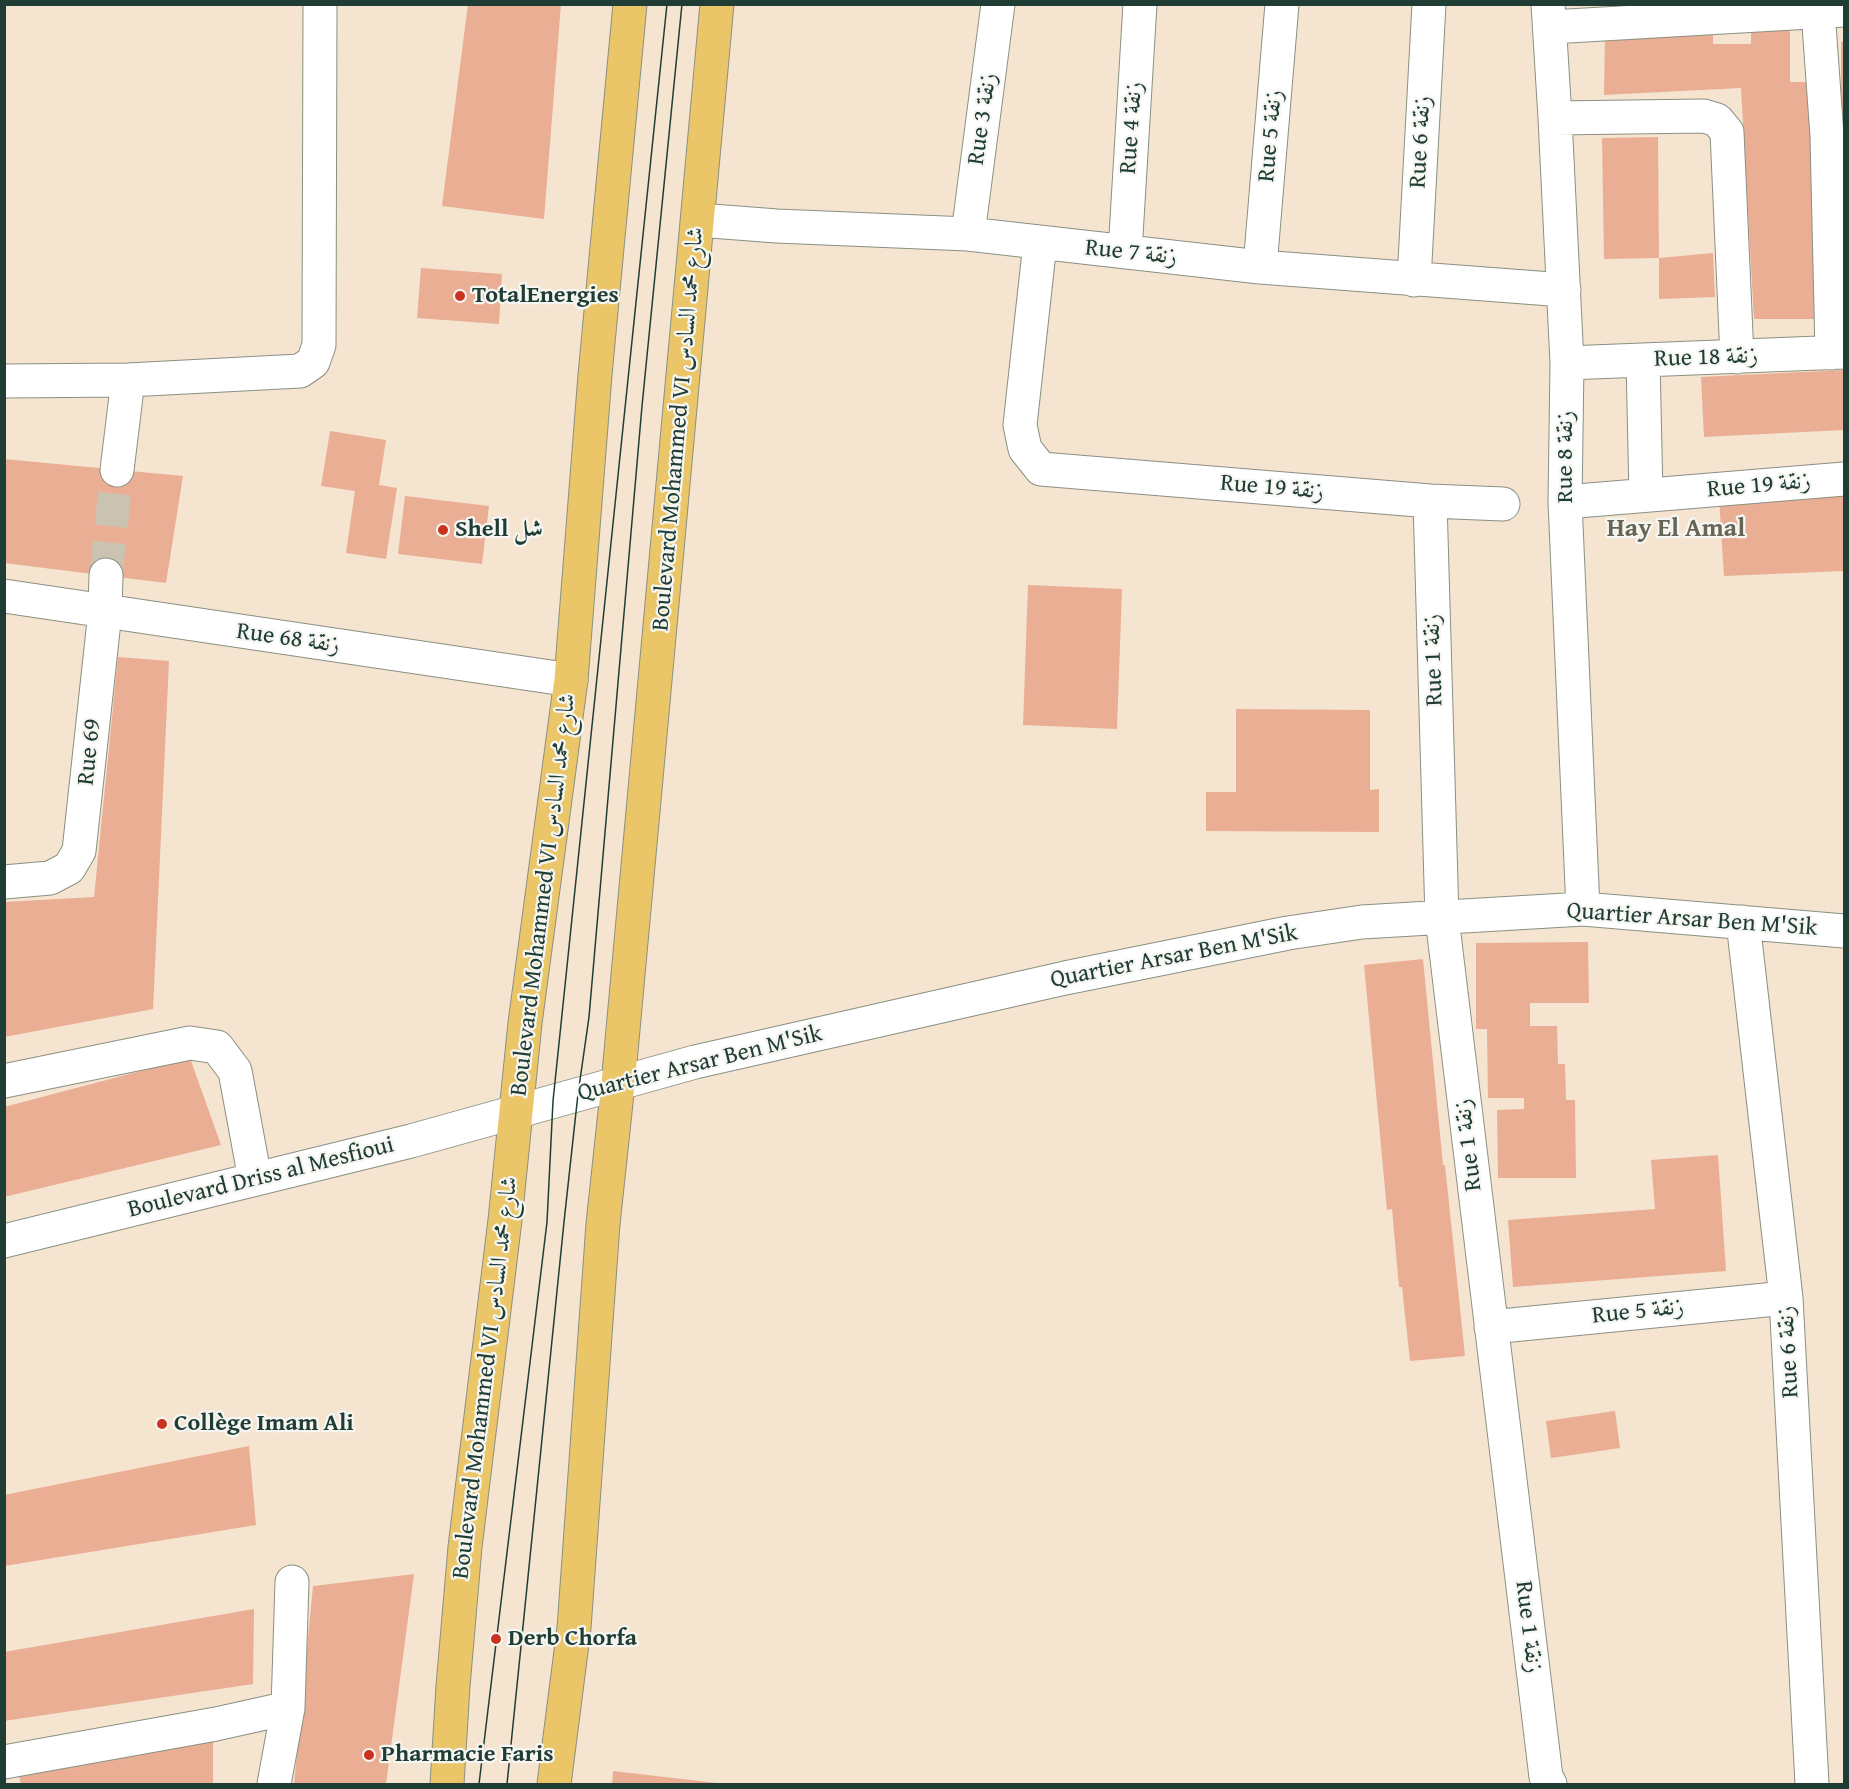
<!DOCTYPE html>
<html>
<head>
<meta charset="utf-8">
<style>
	body { margin:0 }
	#map { position:relative; width:1849px; height:1789px; overflow:hidden; background:#f5e4d0; font-family:"Gentium Book Plus",serif }
	canvas { display:block }
	.frame { position:absolute; inset:0; border:6px solid #1f3d34; pointer-events:none }
</style>
</head>
<body>
<div id="map">
<canvas width="1849" height="1789"></canvas>
<div class="frame"></div>
</div>
<script>
const ctx = document.querySelector('canvas').getContext('2d');
ctx.lineJoin = 'round';
function fillPath(path, color) {
  ctx.fillStyle = color;
  ctx.fill(path, 'evenodd');
}
function poly(rows) {
  const path = new Path2D();
  for (const r of rows) {
    path.moveTo(r[0], r[1]);
    for (let i = 2; i < r.length; i += 2) path.lineTo(r[i], r[i + 1]);
  }
  return path;
}
function stroke(path, color, width, dash) {
  ctx.strokeStyle = color;
  ctx.lineWidth = width;
  ctx.lineCap = dash ? 'butt' : 'round';
  ctx.setLineDash(dash || []);
  ctx.stroke(path);
}
function label(font, color, halo, rows, align = 'center') {
  ctx.font = font + ' "Gentium Book Plus",Amiri,serif';
  ctx.lineWidth = 4.5;
  ctx.setLineDash([]);
  ctx.textBaseline = 'middle';
  ctx.strokeStyle = halo;
  ctx.fillStyle = color;
  for (const [text, x, y, turn = 0] of rows) {
    ctx.save();
    ctx.translate(x, y);
    ctx.rotate((+turn || 0) * Math.PI / 180);
    ctx.textAlign = isNaN(turn) ? turn : align;
    if (halo) ctx.strokeText(text, 0, 0);
    ctx.fillText(text, 0, 0);
    ctx.restore();
  }
}
fillPath(poly([
	[468,4,561,4,544,219,442,206],
	[1751,28,1790,28,1790,82,1821,82,1823,319,1754,319,1741,88,1604,95,1605,32,1713,32,1713,44,1751,44],
	[1841,42,1844,42,1844,111,1841,111],
	[1658,137,1659,258,1604,259,1602,138],
	[1713,253,1715,297,1659,299,1659,258],
	[421,268,502,274,499,324,417,318],
	[1844,370,1844,430,1704,437,1701,377],
	[330,431,386,440,379,485,397,488,386,559,346,553,355,491,321,486],
	[4,459,183,476,166,583,4,563],
	[1844,493,1844,571,1724,576,1719,498],
	[405,496,489,506,482,564,398,554],
	[1028,585,1122,589,1117,729,1023,725],
	[118,657,169,661,153,1009,4,1037,4,902,94,897],
	[1236,709,1370,710,1370,790,1379,789,1379,832,1206,831,1206,792,1236,792],
	[1588,942,1589,1003,1530,1003,1530,1026,1557,1026,1558,1064,1565,1064,1566,1100,1575,1100,1576,1178,1498,1178,1497,1110,1524,1109,1524,1098,1488,1098,1487,1029,1476,1029,1476,943],
	[1423,959,1443,1165,1445,1165,1465,1356,1410,1361,1402,1287,1399,1287,1392,1209,1387,1210,1364,965],
	[190,1058,221,1145,4,1197,4,1107],
	[1718,1155,1726,1271,1513,1287,1508,1220,1655,1209,1651,1160],
	[1615,1411,1620,1448,1551,1458,1546,1421],
	[249,1446,256,1525,4,1566,4,1495],
	[414,1574,386,1784,294,1784,313,1586],
	[254,1609,253,1684,4,1721,4,1652],
	[213,1733,213,1784,21,1784,19,1776],
	[613,1771,717,1783,717,1784,612,1784]
]), '#eaae94');
stroke(poly([
	[106,575,117,470]
]), '#cac3b1', 33, [33, 16]);
const minor = poly([
	[1548,4,1555,118,1567,363,1565,502,1583,909],
	[1818,11,1827,136,1832,353],
	[1551,27,1844,10],
	[1555,118,1704,116,1717,120,1727,132,1737,357],
	[698,220,777,226,968,234,1260,267,1564,290],
	[968,234,998,4],
	[1040,243,1020,425,1025,449,1041,469,1430,501,1503,504],
	[1125,252,1140,4],
	[1260,267,1282,4],
	[1414,280,1429,4],
	[1643,360,1646,495],
	[1567,363,1844,352],
	[4,381,128,380,300,371,313,362,319,345,320,4],
	[117,470,128,380],
	[1430,501,1442,918,1546,1777,1550,1784],
	[1565,502,1844,479],
	[4,596,571,680],
	[4,882,50,878,69,868,79,851,105,612,106,575],
	[1743,922,1786,1298,1812,1784],
	[4,1081,190,1043,217,1047,235,1071,255,1179],
	[4,1241,411,1141,695,1062,1065,978,1288,933,1362,922,1583,909,1844,931],
	[1491,1327,1786,1298],
	[288,1708,292,1582],
	[4,1762,216,1724,288,1708,274,1784]
]);
const major = poly([
	[447,1784,453,1686,465,1547,505,1220,525,1023,571,680,595,375,630,4],
	[554,1784,574,1628,603,1224,618,1084,717,4]
]);
stroke(minor, '#8a9082', 35);
stroke(major, '#8a9082', 35);
stroke(minor, '#fff', 33);
stroke(major, '#eac669', 33);
stroke(poly([
	[479,1784,547,1222,553,1101,667,4],
	[507,1784,564,1222,578,1094,589,1017,642,406,682,4]
]), '#1f3d34', 1.5);
for (const [x, y, r, color] of [
	[460,296,6,"#c8321e"],
	[443,530,6,"#c8321e"],
	[162,1424,6,"#c8321e"],
	[496,1639,6,"#c8321e"],
	[369,1755,6,"#c8321e"]
]) {
  const dot = new Path2D();
  dot.arc(x, y, r, 0, 2 * Math.PI);
  ctx.fillStyle = color;
  ctx.fill(dot);
  stroke(dot, '#f6f6f2', 2);
}
label('24px', '#1f3d34', '#f6f6f2', [
	["Rue 3 زنقة",983,119,-82],
	["Rue 4 زنقة",1132,128,-86],
	["Rue 5 زنقة",1271,136,-85],
	["Rue 6 زنقة",1421,142,-87],
	["Rue 7 زنقة",1131,253,6],
	["Rue 18 زنقة",1706,358,-2],
	["Boulevard Mohammed VI شارع محمد السادس",679,429,-85],
	["Rue 8 زنقة",1566,457,-90],
	["Rue 19 زنقة",1759,486,-5],
	["Rue 19 زنقة",1272,488,5],
	["Rue 68 زنقة",288,639,8],
	["Rue 1 زنقة",1434,660,-92],
	["Rue 69",90,752,-84],
	["Boulevard Mohammed VI شارع محمد السادس",544,895,-83],
	["Quartier Arsar Ben M'Sik",1692,920,4],
	["Quartier Arsar Ben M'Sik",1174,957,-11],
	["Quartier Arsar Ben M'Sik",700,1064,-14],
	["Rue 1 زنقة",1469,1145,-97],
	["Boulevard Driss al Mesfioui",261,1178,-14],
	["Rue 5 زنقة",1638,1312,-6],
	["Rue 6 زنقة",1789,1352,-93],
	["Boulevard Mohammed VI شارع محمد السادس",486,1378,-83],
	["Rue 1 زنقة",1528,1627,83]
]);
label('bold 24px', '#1f3d34', '#f6f6f2', [
	["TotalEnergies",472,296],
	["Shell شل",455,530],
	["Collège Imam Ali",174,1424],
	["Derb Chorfa",508,1639],
	["Pharmacie Faris",381,1755]
], 'left');
label('bold 26px', '#666556', '#f6f6f2', [
	["Hay El Amal",1676,529]
]);
</script>
</body>
</html>
